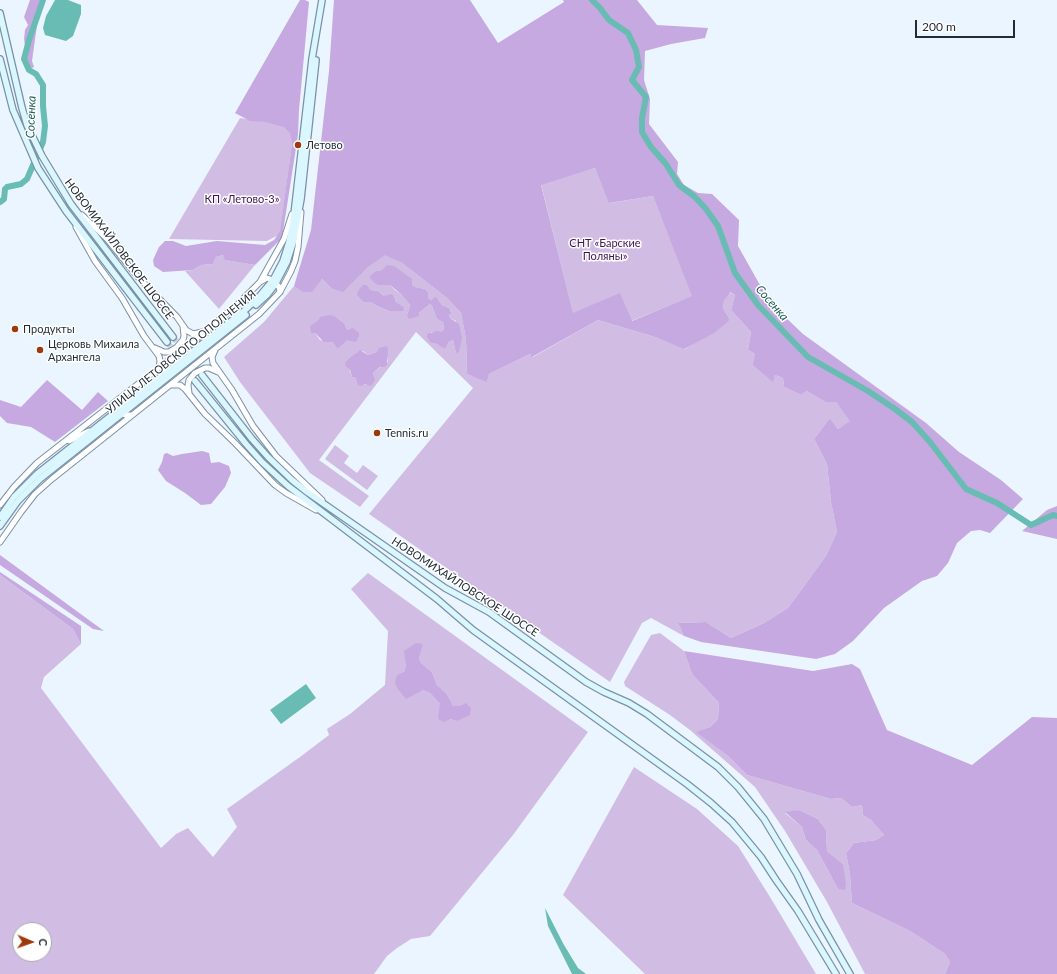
<!DOCTYPE html>
<html>
<head>
<meta charset="utf-8">
<style>
	body { margin:0 }
	#map { position:relative; width:1057px; height:974px; overflow:hidden; background:#ebf5ff; font-family:Lato,sans-serif }
	canvas { display:block }
	.north { position:absolute; left:12px; top:922px; width:40px; height:40px; box-sizing:border-box; background:#fff; border:1px solid #a7abae; border-radius:50%; rotate:92deg; font-size:11px; font-weight:700; line-height:16px; text-align:center; color:#232c35 }
	.north::after { content:''; display:block; margin:auto; width:14px; height:18px; background:#9e390b; clip-path:polygon(50% 0,100% 100%,50% 72%,0 100%) }
	.scale { position:absolute; left:915px; top:20px; width:100px; height:18px; box-sizing:border-box; border:2px solid #232c35; border-top:0; padding-left:5px; font-size:12px; line-height:14px; white-space:nowrap; color:#232c35; -webkit-text-stroke:3px #fff; paint-order:stroke }
</style>
</head>
<body>
<div id="map">
<canvas width="1057" height="974"></canvas>
<div class="north">С</div>
<div class="scale">200 m</div>
</div>
<script>
const ctx = document.querySelector('canvas').getContext('2d');
ctx.lineJoin = 'round';
function fillPath(path, color) {
  ctx.fillStyle = color;
  ctx.fill(path, 'evenodd');
}
function poly(rows) {
  const path = new Path2D();
  for (const r of rows) {
    path.moveTo(r[0], r[1]);
    for (let i = 2; i < r.length; i += 2) path.lineTo(r[i], r[i + 1]);
  }
  return path;
}
function stroke(path, color, width, dash) {
  ctx.strokeStyle = color;
  ctx.lineWidth = width;
  ctx.lineCap = dash ? 'butt' : 'round';
  ctx.setLineDash(dash || []);
  ctx.stroke(path);
}
function label(font, color, halo, rows, align = 'center') {
  ctx.font = font + ' Lato,sans-serif';
  ctx.lineWidth = 3;
  ctx.setLineDash([]);
  ctx.textBaseline = 'middle';
  ctx.strokeStyle = halo;
  ctx.fillStyle = color;
  for (const [text, x, y, turn = 0] of rows) {
    ctx.save();
    ctx.translate(x, y);
    ctx.rotate((+turn || 0) * Math.PI / 180);
    ctx.textAlign = isNaN(turn) ? turn : align;
    if (halo) ctx.strokeText(text, 0, 0);
    ctx.fillText(text, 0, 0);
    ctx.restore();
  }
}
fillPath(poly([
	[240,118,285,125,293,136,280,234,267,241,169,239],
	[595,168,610,203,653,196,693,296,631,321,620,294,573,314,541,184],
	[385,254,402,263,447,298,461,313,466,339,467,374,487,381,489,374,530,354,533,357,598,320,655,337,685,349,730,320,723,308,724,301,729,292,735,295,731,310,751,332,748,350,755,354,773,381,775,375,783,378,784,387,801,395,807,391,825,402,836,402,851,421,838,429,830,418,814,439,827,464,831,502,837,532,826,556,788,608,764,623,731,638,706,622,678,623,684,636,651,618,642,623,610,682,369,514,473,388,416,332,319,460,369,496,360,507,310,473,240,382,224,357,264,322,294,286,303,291,322,279,331,288,367,268],
	[382,270,415,287,425,289,428,292,428,298,431,300,436,296,442,305,449,308,452,314,449,315,450,318,456,321,456,353,453,340,449,342,446,348,437,344,431,343,431,332,441,332,444,329,443,322,437,319,432,306,430,304,419,313,407,315,410,305,401,294,395,290,390,285,377,285,373,279,376,271],
	[367,285,371,290,378,291,384,296,394,296,396,302,403,311,389,311,377,306,371,302],
	[336,317,345,324,346,328,348,330,347,339,340,347,333,342,320,340,315,333],
	[363,351,368,355,377,352,387,355,388,362,375,371,367,385,364,384,356,378,352,377,346,361,355,355,357,352],
	[223,255,226,260,255,265,219,309,185,271,193,270,201,265,213,264,216,257],
	[335,445,349,456,344,463,357,473,363,465,378,476,367,490,325,459],
	[368,573,588,732,513,835,430,936,411,939,397,948,387,956,374,974,0,974,0,575,73,629,81,644,44,677,41,688,161,848,176,834,188,828,213,857,237,827,227,809,300,757,329,735,327,729,350,714,385,685,388,631,351,589],
	[419,657,421,663,432,672,437,685,447,694,453,707,460,706,457,721,450,719,440,704,430,693,423,690,404,672,406,665],
	[20,930,44,930,44,954,20,954],
	[660,633,684,651,692,674,719,703,718,719,710,727,697,732,728,756,747,775,831,799,841,798,852,807,862,805,863,815,871,820,884,835,876,840,854,843,846,853,850,874,852,903,910,931,945,954,950,962,945,974,865,974,827,902,785,831,755,787,690,730,670,715,625,686,624,682,651,635],
	[799,810,818,819,826,830,827,851,843,864,838,889,817,850,806,840,802,827,785,813],
	[634,767,697,809,738,846,770,897,816,974,645,974,563,895]
]), '#d1bce4');
fillPath(poly([
	[30,0,45,0,38,18,32,61,34,67,32,68,28,66,24,39,25,30,28,25,24,17],
	[300,0,305,0,309,2,299,110,298,135,282,238,255,265,225,260,223,255,216,257,213,264,201,265,193,270,163,272,154,266,153,260,159,247,165,241,173,241,186,246,217,241,265,245,274,240,280,231,292,143,290,133,284,127,265,122,250,121,235,113],
	[334,0,470,0,498,43,564,2,563,0,637,0,657,25,708,28,705,38,671,44,645,51,644,80,650,99,649,124,678,162,677,174,684,185,698,193,712,194,739,220,738,246,760,285,778,310,803,334,926,423,959,452,1001,480,1023,499,990,533,980,530,971,531,957,543,948,563,937,576,922,581,884,608,853,641,835,654,816,659,701,642,684,636,678,623,706,622,731,638,764,623,788,608,826,556,837,532,831,502,827,464,814,439,830,418,838,429,850,421,836,402,825,402,807,391,801,395,784,387,783,378,775,375,773,382,753,365,755,354,748,350,751,332,731,310,735,295,730,292,724,301,723,308,730,320,714,333,684,349,655,337,598,320,532,357,530,354,489,374,487,382,467,374,466,339,461,313,447,298,402,263,385,255,367,268,343,292,331,288,322,279,312,292,303,292,294,286,311,230,329,71],
	[595,168,609,203,653,196,692,296,632,321,620,293,573,313,541,185],
	[387,265,394,266,412,279,412,285,415,287,425,289,428,292,428,298,431,300,436,296,442,305,449,308,452,314,449,315,450,318,459,324,462,338,459,352,456,353,453,340,449,342,446,348,443,348,437,344,431,343,427,337,427,334,437,331,441,332,444,329,443,322,437,319,432,306,430,304,419,313,419,316,409,319,407,315,410,305,401,294,390,285,377,285,370,278,370,276,376,271,382,270],
	[363,285,367,285,371,290,378,291,384,296,391,294,394,296,396,302,404,308,403,311,389,311,377,306,371,302,364,302,357,295,358,291],
	[330,315,336,317,345,324,346,328,348,330,353,328,359,333,359,336,356,342,347,340,340,347,337,348,333,342,324,342,315,333,311,333,310,326,319,320,320,317],
	[386,346,388,348,387,365,384,367,380,367,375,371,373,374,375,380,371,386,364,384,361,386,358,385,356,378,352,377,350,370,345,365,346,361,360,350,368,355,377,352,379,348],
	[47,380,82,410,98,392,108,401,55,442,31,427,7,423,0,416,0,400,21,407],
	[202,451,209,453,211,463,219,462,229,466,231,473,225,487,211,504,201,505,185,493,166,481,158,470,162,462,164,454,167,453,173,456,182,454],
	[1057,506,1057,539,1022,531,1047,510],
	[0,555,104,631,93,629,0,565],
	[0,572,81,626,81,644,73,629,0,575],
	[416,643,423,644,419,657,421,663,432,672,437,685,447,694,453,706,460,706,466,703,471,708,470,715,457,721,450,719,444,722,438,719,440,704,430,693,423,690,406,699,397,688,395,682,397,675,404,672,406,665,404,651],
	[684,651,813,671,852,664,860,669,887,730,972,765,1032,717,1057,718,1057,974,945,974,950,962,945,954,910,931,852,903,850,874,846,853,854,843,876,840,884,835,871,820,863,815,862,805,852,807,841,798,831,799,747,775,728,756,696,732,710,727,718,719,719,703,692,674],
	[799,810,818,819,826,830,827,851,843,864,846,884,845,890,838,889,817,850,806,840,802,827,785,812]
]), '#c6a9e0');
fillPath(poly([
	[55,0,68,0,81,5,81,14,73,36,66,41,45,35,43,28,46,16],
	[306,684,316,698,281,724,270,710],
	[545,908,564,945,578,968,586,974,572,974,548,926]
]), '#69bcb3');
stroke(poly([
	[592,0,600,8,609,20,628,33,636,50,639,67,632,80,646,97,642,118,642,132,651,147,666,164,679,185,695,197,706,209,718,226,735,273,758,305,808,357,868,391,895,409,912,422,930,442,966,489,997,503,1031,525,1053,515,1057,516],
	[0,202,4,199,5,189,7,187,21,184,27,179,43,142,45,126,43,106,43,85,36,74,29,70,24,59,29,40,43,0]
]), '#69bcb3', 6);
stroke(poly([
	[173,337,202,375],
	[167,342,195,380]
]), '#c3cdd7', 5.5, [5.5, 3]);
const tertiary = poly([
	[82,215,107,239,138,277,177,317,186,330,193,334,202,332],
	[76,227,95,261,122,298,144,336,159,356,160,361,159,368],
	[260,282,267,278,273,280,279,287,280,292],
	[155,348,164,352,169,352,177,347,183,340,184,336,183,326],
	[215,350,212,357,213,363,232,390,253,426,276,456,322,500],
	[171,385,180,385,185,389,205,414,235,443,275,485,286,493,316,510],
	[189,393,188,385,189,380,195,373,205,368,209,368,218,372],
	[119,399,117,405,118,410,125,415,131,415],
	[69,441,89,431],
	[0,505,14,487,37,463,206,331,239,303,260,282,284,239,292,214],
	[0,542,21,512,35,494,52,479,259,314,280,292,291,271,295,261,298,247,301,212]
]);
const secondary = poly([
	[0,13,22,108,27,125,42,156,71,204,173,337],
	[0,59,13,110,38,168,66,211,167,342],
	[256,305,267,295,276,283,287,262,293,243,301,199,316,60],
	[202,375,252,439,268,457,292,480,307,492,445,588,489,612,586,682,604,692,629,703,647,714,718,767,738,787,764,819,797,874,819,920,850,974],
	[195,381,246,444,262,462,288,486,437,599,473,630,687,784,711,803,732,822,761,857,776,880,798,911,836,974],
	[0,517,14,497,37,474,244,311,257,299,273,280,283,261,289,242,293,223,312,59,322,0],
	[0,526,18,501,40,479,246,315]
]);
stroke(tertiary, '#7b91a7', 7);
stroke(secondary, '#7b91a7', 8);
stroke(tertiary, '#fff', 5);
stroke(secondary, '#daf7ff', 5.5);
for (const [x, y, r, color] of [
	[298,145,4,"#9e390b"],
	[15,329,4,"#9e390b"],
	[40,350,4,"#9e390b"],
	[377,433,4,"#9e390b"]
]) {
  const dot = new Path2D();
  dot.arc(x, y, r, 0, 2 * Math.PI);
  ctx.fillStyle = color;
  ctx.fill(dot);
  stroke(dot, '#fff', 1.5);
}
label('11px', '#232c35', '#fff', [
	["Летово",306,145],
	["Продукты",23,329],
	["Церковь Михаила",48,344],
	["Архангела",48,357],
	["Tennis.ru",385,433]
], 'left');
label('11px', '#3c1555', '#fff', [
	["КП «Летово-3»",242,199],
	["СНТ «Барские",605,243],
	["Поляны»",605,256]
]);
label('11px', '#232c35', '#fff', [
	["НОВОМИХАЙЛОВСКОЕ ШОССЕ",119,249,53],
	["УЛИЦА ЛЕТОВСКОГО ОПОЛЧЕНИЯ",181,352,-39],
	["НОВОМИХАЙЛОВСКОЕ ШОССЕ",465,587,33]
]);
label('italic 12px', '#1c615b', '#fff', [
	["Сосенка",31,117,-88],
	["Сосенка",772,303,49]
]);
</script>
</body>
</html>
